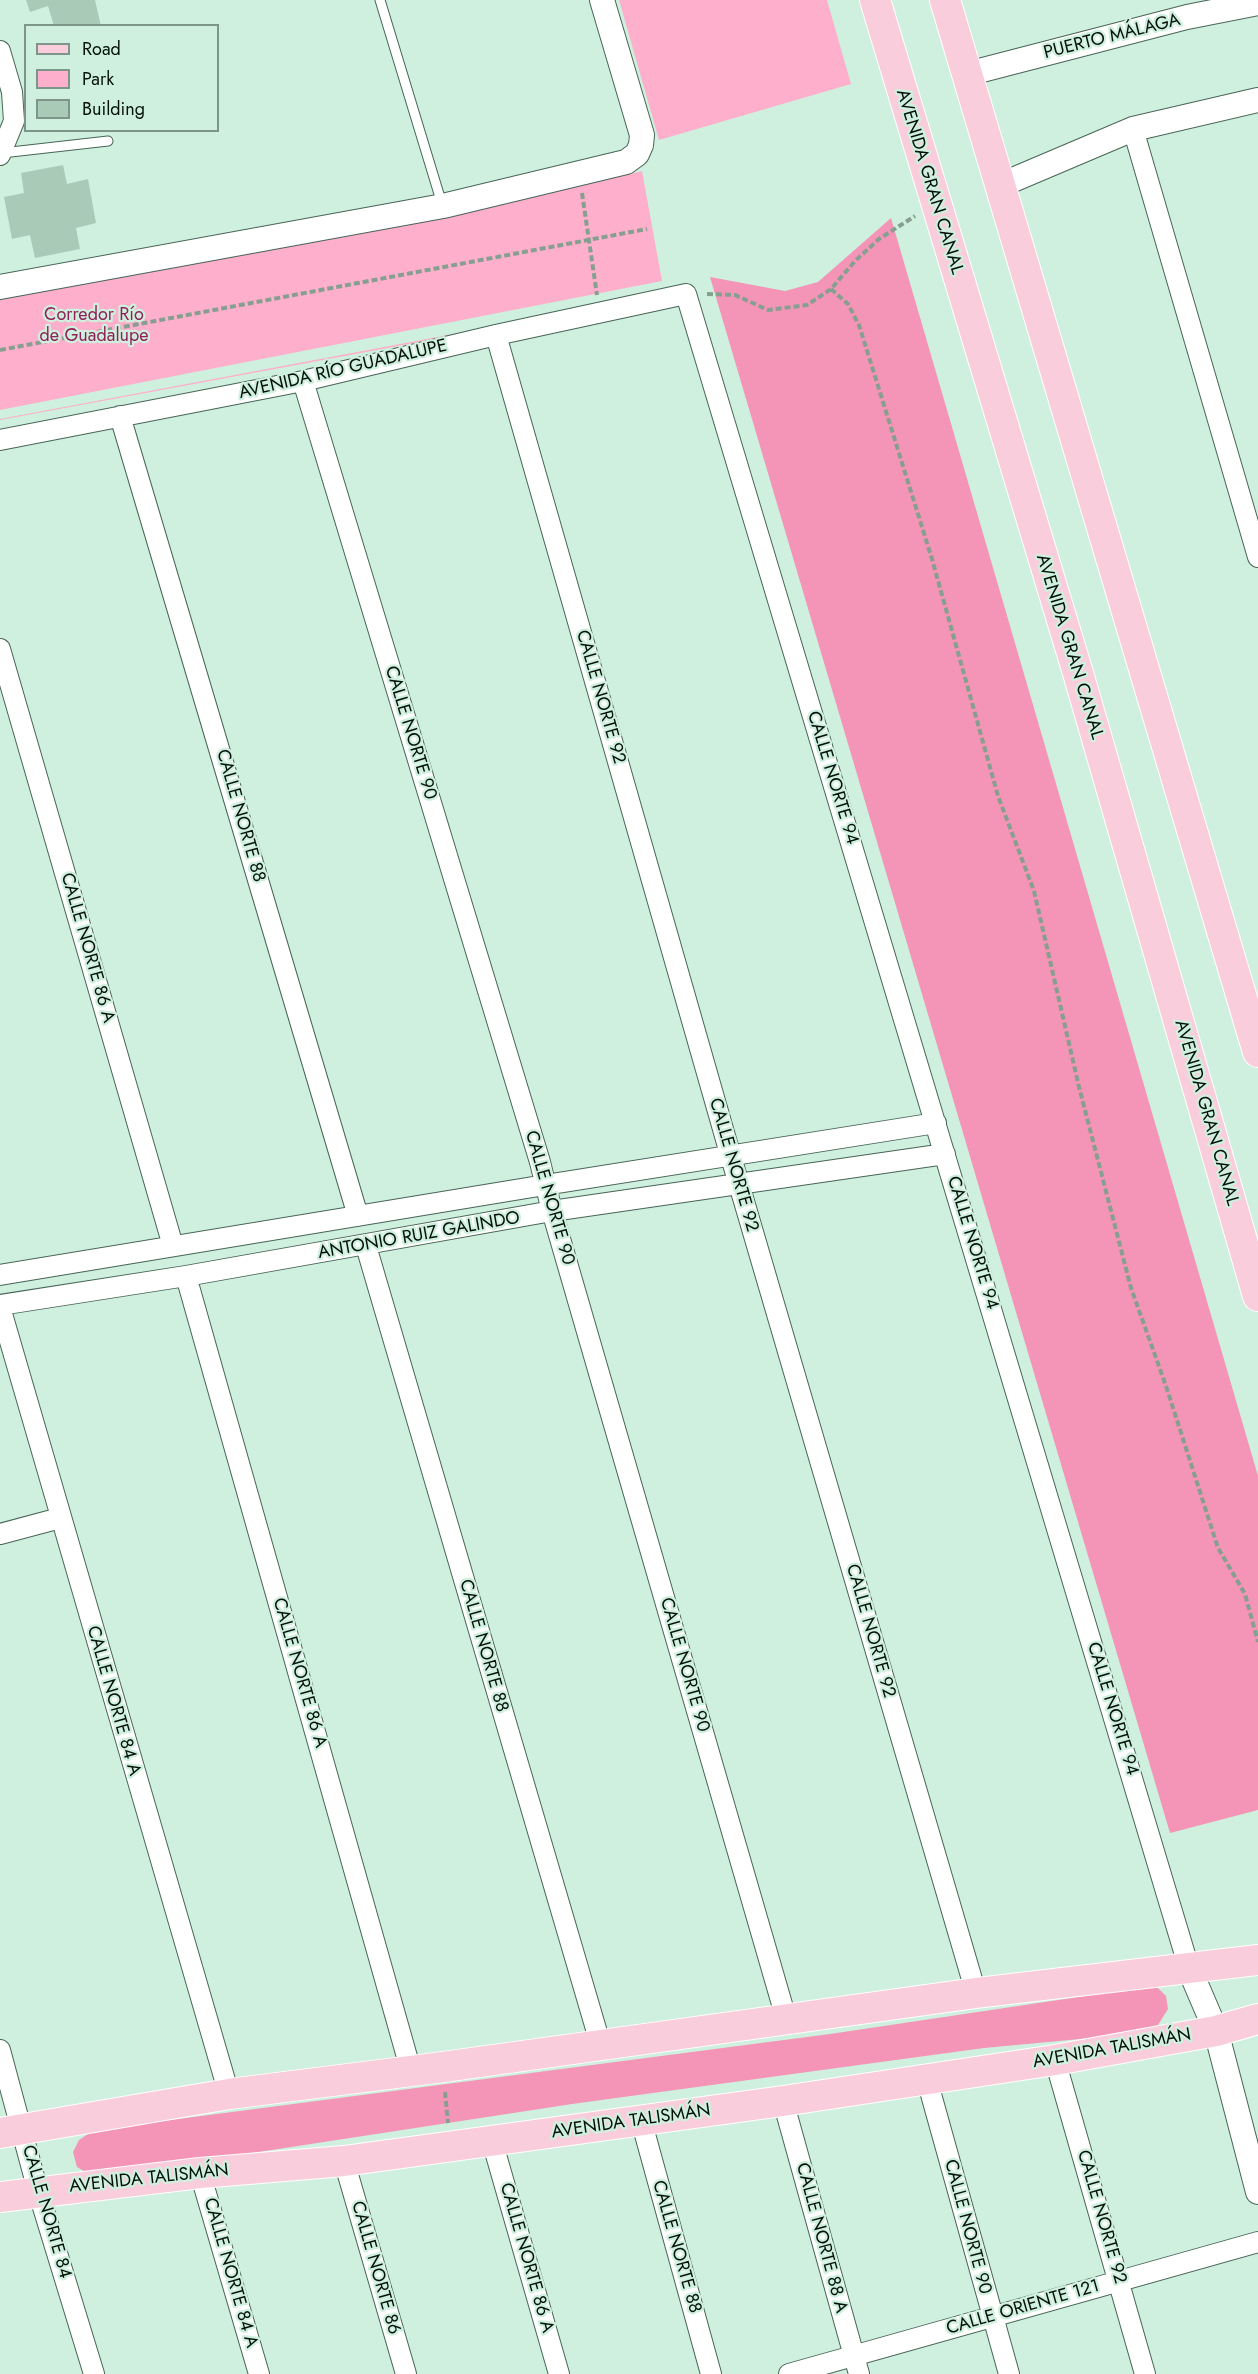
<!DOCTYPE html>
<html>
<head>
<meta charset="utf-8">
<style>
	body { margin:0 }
	#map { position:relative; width:1258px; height:2374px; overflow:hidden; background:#cff0de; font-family:Jost,sans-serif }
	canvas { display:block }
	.legend { position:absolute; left:24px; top:24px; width:195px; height:108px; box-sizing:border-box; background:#cff0de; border:2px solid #7e9689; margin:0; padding:8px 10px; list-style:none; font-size:18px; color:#05100a }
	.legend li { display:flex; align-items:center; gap:12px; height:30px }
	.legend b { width:30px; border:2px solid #7e9689 }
</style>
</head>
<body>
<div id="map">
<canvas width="1258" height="2374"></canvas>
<ul class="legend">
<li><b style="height:8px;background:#facddd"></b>Road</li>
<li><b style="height:16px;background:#feafcb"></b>Park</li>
<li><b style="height:16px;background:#aacab8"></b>Building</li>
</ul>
</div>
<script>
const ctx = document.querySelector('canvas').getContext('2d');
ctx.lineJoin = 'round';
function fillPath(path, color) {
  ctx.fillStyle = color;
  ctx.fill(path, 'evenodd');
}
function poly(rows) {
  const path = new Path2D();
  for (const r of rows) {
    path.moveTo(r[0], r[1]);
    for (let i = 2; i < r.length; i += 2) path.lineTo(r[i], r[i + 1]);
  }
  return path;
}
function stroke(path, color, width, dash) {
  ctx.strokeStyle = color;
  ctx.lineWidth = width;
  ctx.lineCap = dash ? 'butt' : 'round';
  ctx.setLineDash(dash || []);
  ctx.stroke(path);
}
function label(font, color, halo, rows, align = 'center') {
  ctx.font = font + ' Jost,sans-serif';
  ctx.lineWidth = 4.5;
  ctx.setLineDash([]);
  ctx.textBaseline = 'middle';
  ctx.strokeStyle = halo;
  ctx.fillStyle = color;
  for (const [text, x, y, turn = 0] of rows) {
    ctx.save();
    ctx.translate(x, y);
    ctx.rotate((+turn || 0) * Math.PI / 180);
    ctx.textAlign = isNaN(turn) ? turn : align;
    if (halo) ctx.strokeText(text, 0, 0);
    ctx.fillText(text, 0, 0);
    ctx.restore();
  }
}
fillPath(poly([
	[619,0,827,0,851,84,659,140],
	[626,162,630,174,642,171,662,281,0,410,0,278],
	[688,290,689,292,0,420,0,419]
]), '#feafcb');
fillPath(poly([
	[891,218,1258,1476,1258,1810,1170,1833,710,277,785,291,818,282],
	[1157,1987,1166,1996,1168,2009,1158,2025,1140,2031,1112,2036,984,2048,572,2104,128,2172,89,2174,77,2167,73,2152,79,2140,94,2130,830,2034,1139,1988]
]), '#f494b7');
fillPath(poly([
	[26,0,95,0,101,26,54,26,48,6,30,12],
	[63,165,67,184,88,179,96,223,76,228,80,249,35,258,30,235,12,239,4,197,24,193,21,173]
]), '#aacab8');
const service = poly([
	[380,0,442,204],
	[2,153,108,141]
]);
const minor = poly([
	[0,51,12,92,14,121,0,155],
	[1133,129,1258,557],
	[496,335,731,1157,976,1993],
	[303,381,540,1162,552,1211,786,2018],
	[120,416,358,1216],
	[0,440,303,381,496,335,686,294,1189,1968],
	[0,649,173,1246],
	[366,1246,601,2046],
	[0,1275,545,1185,936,1123],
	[186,1276,411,2071],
	[0,1305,186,1276,552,1211,945,1154],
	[0,1307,229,2094],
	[0,1534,60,1518],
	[0,2050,38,2191,94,2374],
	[1055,2060,1145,2374],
	[927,2080,1009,2374],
	[783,2101,859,2374],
	[641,2120,711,2374],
	[492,2141,559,2374],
	[344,2161,406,2374],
	[200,2173,259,2374],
	[789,2374,1258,2242]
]);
const tertiary = poly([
	[967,74,1187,17,1258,3],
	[1001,185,1133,129,1258,100],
	[0,287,443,206,626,162,637,154,641,145,642,135,602,0],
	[1189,1968,1216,2031,1258,2192]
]);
const primary = poly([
	[875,0,1078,673,1258,1296],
	[945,0,1258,1052],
	[0,2133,229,2094,443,2067,976,1993,1258,1960],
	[0,2197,200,2173,344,2161,783,2101,1055,2060,1216,2031,1258,2019]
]);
stroke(service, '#486555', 11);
stroke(minor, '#486555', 22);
stroke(tertiary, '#486555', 26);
stroke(primary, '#fff', 32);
stroke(poly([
	[582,193,597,295],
	[831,289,848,304,859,325,932,559,998,796,1034,891,1079,1087,1131,1288,1166,1386,1218,1548,1245,1594,1258,1642],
	[707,294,735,295,768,310,807,305,831,289,855,261,879,239,915,216],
	[0,350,647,229],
	[445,2092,448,2123]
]), '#869f91', 4, [6, 3]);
stroke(service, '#fff', 9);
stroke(minor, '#fff', 20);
stroke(tertiary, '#fff', 24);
stroke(primary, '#facddd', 30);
label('18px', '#05100a', '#cff0de', [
	["PUERTO MÁLAGA",1112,37,-14],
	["AVENIDA GRAN CANAL",929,182,73],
	["AVENIDA RÍO GUADALUPE",343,370,-13],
	["AVENIDA GRAN CANAL",1069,647,73],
	["CALLE NORTE 92",600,697,74],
	["CALLE NORTE 90",410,733,73],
	["CALLE NORTE 94",832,778,73],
	["CALLE NORTE 88",240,816,74],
	["CALLE NORTE 86 A",87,948,74],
	["AVENIDA GRAN CANAL",1206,1113,74],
	["CALLE NORTE 92",733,1165,74],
	["CALLE NORTE 90",549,1198,74],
	["ANTONIO RUIZ GALINDO",419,1236,-10],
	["CALLE NORTE 94",972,1243,73],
	["CALLE NORTE 92",870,1631,74],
	["CALLE NORTE 88",483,1646,74],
	["CALLE NORTE 90",684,1665,74],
	["CALLE NORTE 86 A",299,1673,74],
	["CALLE NORTE 84 A",113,1701,74],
	["CALLE NORTE 94",1112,1709,73],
	["AVENIDA TALISMÁN",1112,2049,-10],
	["AVENIDA TALISMÁN",631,2122,-8],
	["AVENIDA TALISMÁN",149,2179,-6],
	["CALLE NORTE 84",46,2212,74],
	["CALLE NORTE 92",1101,2217,74],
	["CALLE NORTE 90",967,2227,75],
	["CALLE NORTE 88 A",821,2238,75],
	["CALLE NORTE 88",676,2247,74],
	["CALLE NORTE 86 A",526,2258,74],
	["CALLE NORTE 86",375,2268,74],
	["CALLE NORTE 84 A",230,2273,74],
	["CALLE ORIENTE 121",1023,2308,-16]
]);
label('18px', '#902156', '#cff0de', [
	["Corredor Río",94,316],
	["de Guadalupe",94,337]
]);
</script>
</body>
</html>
